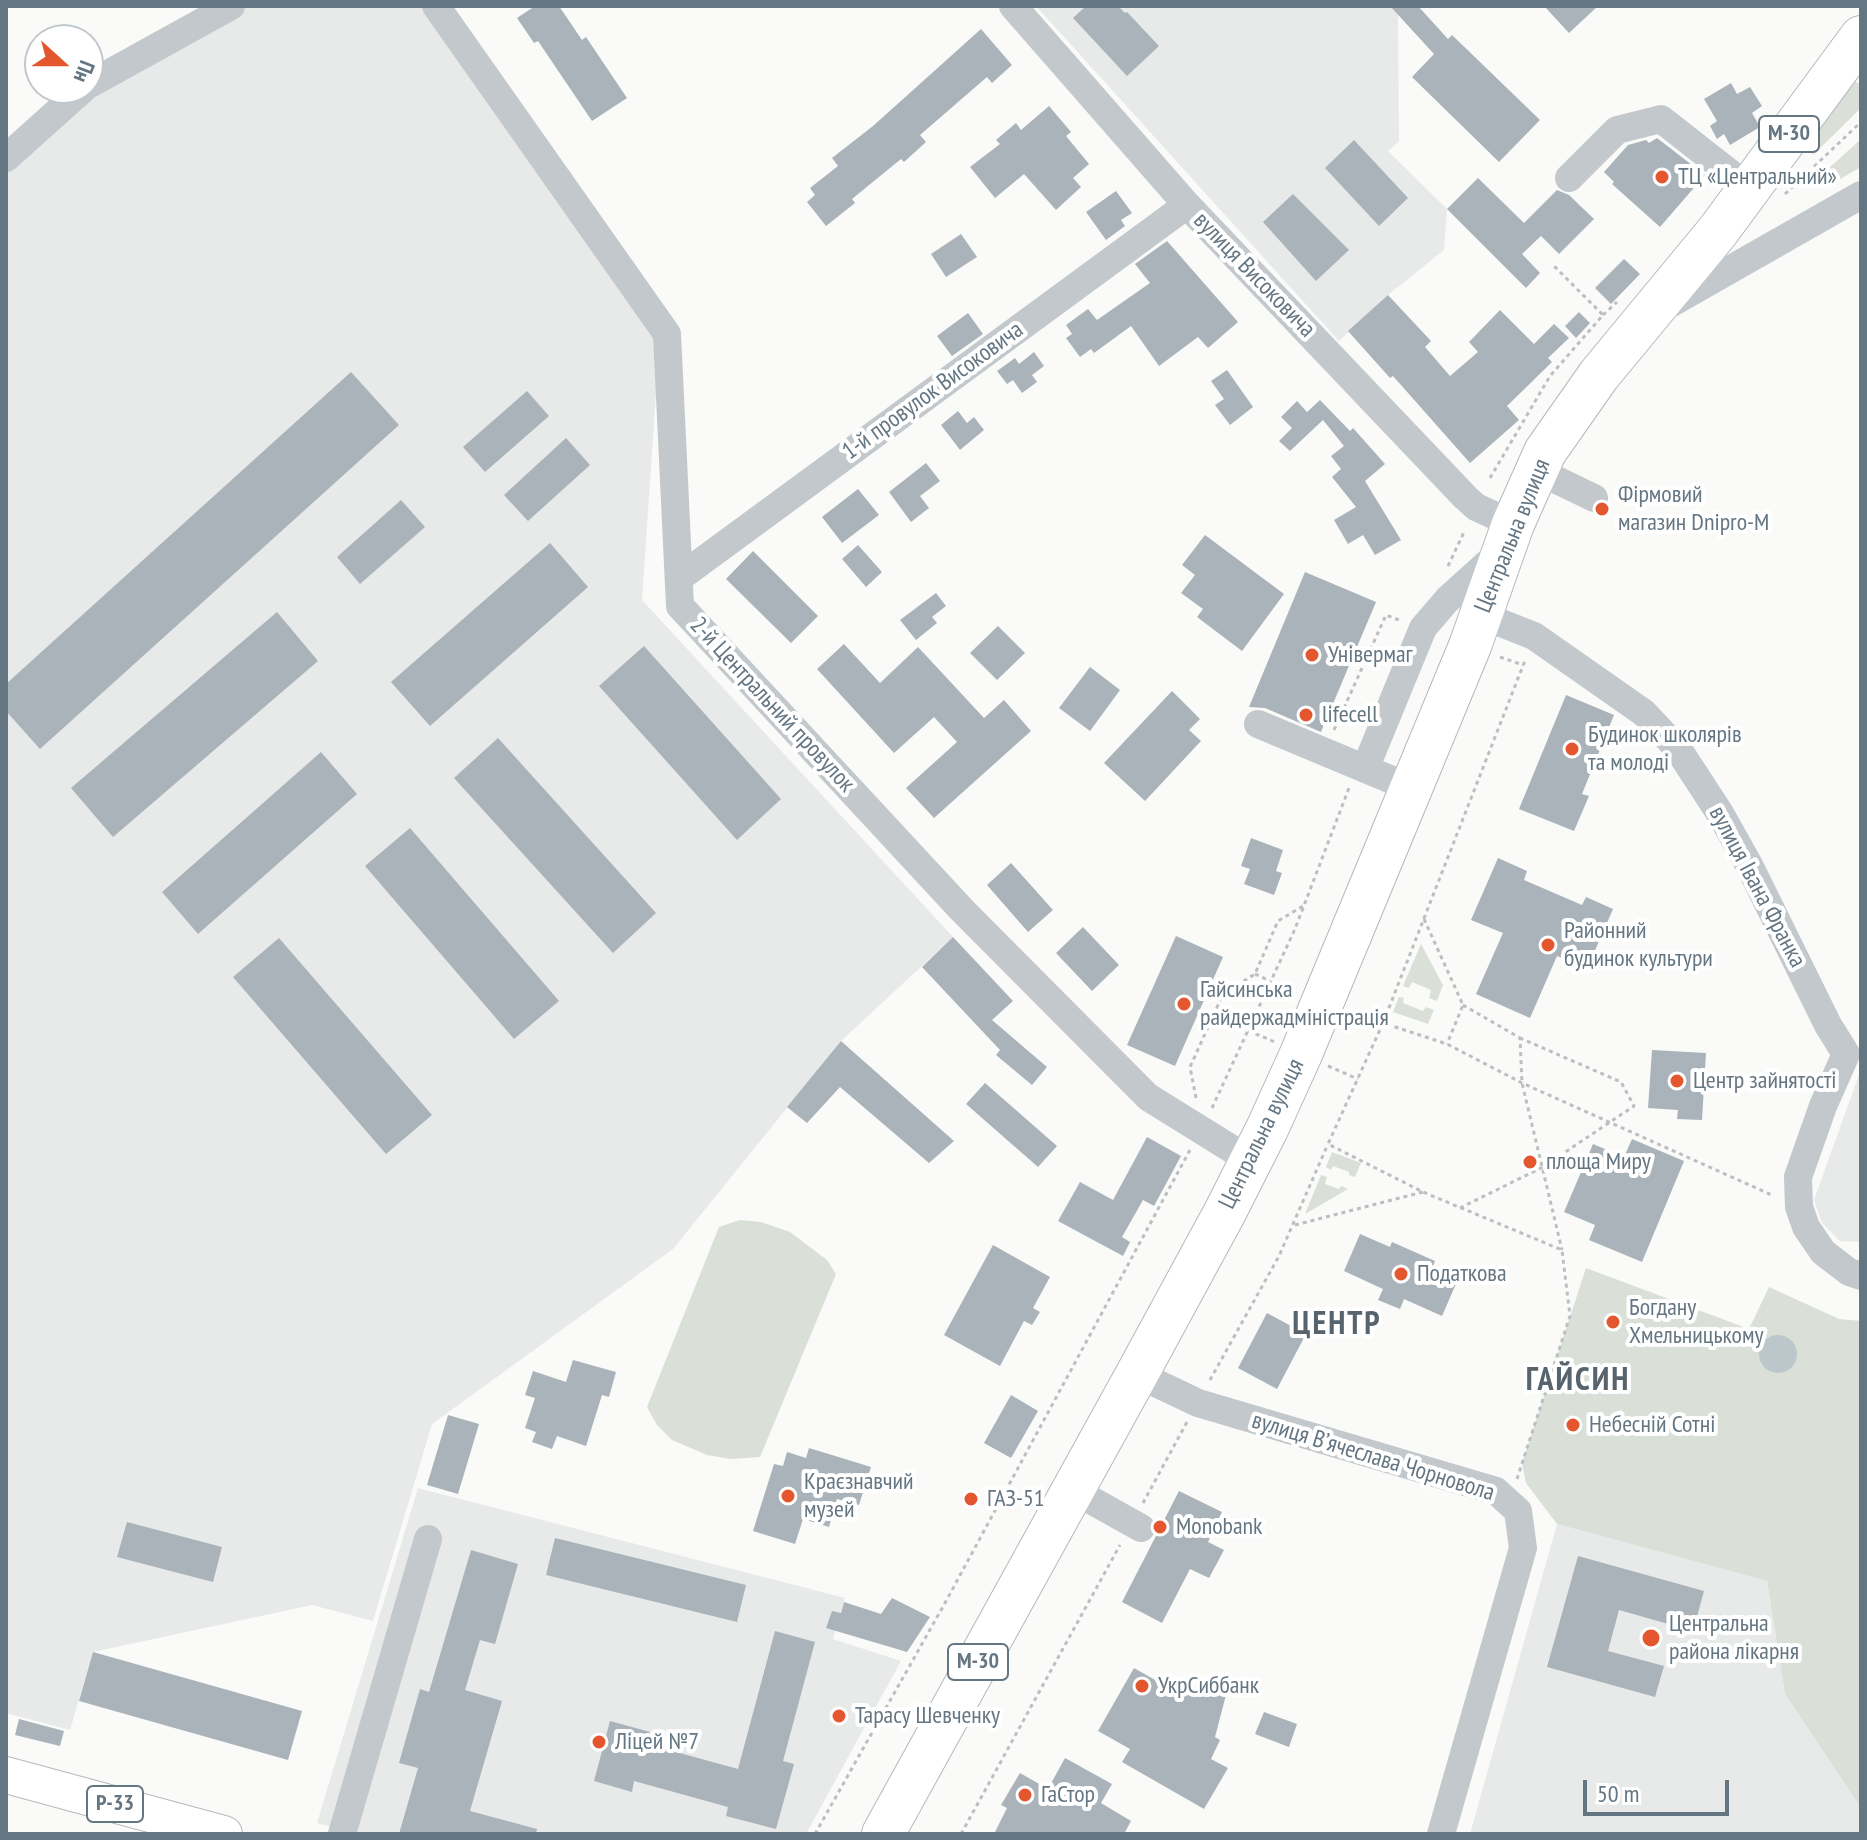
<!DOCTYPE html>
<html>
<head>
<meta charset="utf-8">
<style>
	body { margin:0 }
	#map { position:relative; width:1867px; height:1840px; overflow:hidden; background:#fafaf8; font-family:"PT Sans Narrow",sans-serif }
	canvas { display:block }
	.frame { position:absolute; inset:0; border:8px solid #657683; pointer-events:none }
	.north { position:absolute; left:24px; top:24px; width:80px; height:80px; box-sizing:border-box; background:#fff; border:2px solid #c1c8cd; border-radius:50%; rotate:111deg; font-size:22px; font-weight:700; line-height:32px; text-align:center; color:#657683 }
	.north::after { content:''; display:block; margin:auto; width:28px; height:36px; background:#e4572e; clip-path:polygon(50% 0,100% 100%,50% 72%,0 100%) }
	.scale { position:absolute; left:1583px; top:1780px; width:146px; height:36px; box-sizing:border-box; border:4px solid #657683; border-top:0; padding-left:10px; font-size:24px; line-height:28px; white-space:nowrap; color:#657683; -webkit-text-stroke:6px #fff; paint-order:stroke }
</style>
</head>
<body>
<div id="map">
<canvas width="1867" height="1840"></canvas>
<div class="frame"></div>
<div class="north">Пн</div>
<div class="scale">50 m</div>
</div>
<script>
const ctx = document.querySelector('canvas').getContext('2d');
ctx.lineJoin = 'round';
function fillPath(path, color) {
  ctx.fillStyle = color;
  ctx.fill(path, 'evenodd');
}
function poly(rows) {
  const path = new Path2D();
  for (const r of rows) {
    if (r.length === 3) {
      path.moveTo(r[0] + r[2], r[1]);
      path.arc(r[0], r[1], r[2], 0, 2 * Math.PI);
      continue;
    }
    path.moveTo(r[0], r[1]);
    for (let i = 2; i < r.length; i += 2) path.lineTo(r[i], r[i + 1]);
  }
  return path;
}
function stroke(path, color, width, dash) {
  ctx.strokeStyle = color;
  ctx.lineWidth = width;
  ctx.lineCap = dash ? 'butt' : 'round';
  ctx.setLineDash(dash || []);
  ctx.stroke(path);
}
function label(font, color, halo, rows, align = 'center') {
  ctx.font = font + ' "PT Sans Narrow",sans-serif';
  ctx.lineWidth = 8;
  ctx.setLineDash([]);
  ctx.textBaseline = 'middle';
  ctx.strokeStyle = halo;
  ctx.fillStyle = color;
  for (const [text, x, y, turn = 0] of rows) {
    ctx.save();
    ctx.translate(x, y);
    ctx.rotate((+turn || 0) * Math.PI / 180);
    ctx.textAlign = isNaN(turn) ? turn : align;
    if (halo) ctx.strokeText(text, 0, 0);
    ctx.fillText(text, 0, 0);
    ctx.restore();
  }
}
fillPath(poly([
	[245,6,429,6,660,334,642,600,953,937,841,1041,673,1249,432,1424,373,1621,312,1605,93,1652,70,1730,6,1713,6,165,90,91],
	[1036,6,1390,6,1398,14,1399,141,1388,151,1447,209,1444,250,1388,295,1339,341],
	[1861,1069,1861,1242,1840,1241,1822,1223,1814,1200],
	[418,1488,845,1598,833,1639,901,1661,806,1834,360,1834,317,1823],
	[1557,1524,1767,1581,1785,1694,1861,1808,1861,1834,1470,1834]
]), '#e8e9e9');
fillPath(poly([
	[1850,78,1861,85,1859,110,1814,154,1799,148],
	[1861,139,1861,167,1835,182,1828,169],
	[1421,944,1443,985,1437,1001,1429,998,1431,990,1412,982,1409,988,1403,986],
	[1399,997,1404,998,1403,1003,1423,1011,1426,1007,1434,1010,1428,1024,1393,1012],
	[1332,1152,1361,1163,1355,1177,1349,1175,1349,1172,1333,1166,1331,1170,1326,1167],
	[1321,1175,1327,1177,1325,1184,1339,1189,1341,1186,1348,1189,1305,1214],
	[740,1220,761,1222,790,1232,827,1260,836,1274,760,1457,731,1459,707,1455,672,1440,657,1425,647,1407,719,1227],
	[1586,1268,1749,1329,1769,1287,1839,1319,1861,1321,1861,1808,1785,1694,1767,1581,1557,1524,1526,1483,1522,1463]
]), '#dadfd7');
fillPath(poly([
	[1778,1354,19]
]), '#bbc7cb');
fillPath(poly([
	[535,6,559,6,582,40,586,37,627,98,592,121,538,41,534,43,517,18],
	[1086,6,1118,6,1125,13,1127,12,1159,46,1127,76,1073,18],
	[1390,6,1418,6,1448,39,1452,35,1540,120,1499,162,1412,77,1434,54],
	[1544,6,1598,6,1569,33],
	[981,29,1012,65,992,83,987,77,920,135,926,142,904,162,901,159,852,199,855,203,826,226,807,202,815,195,810,188,838,166,832,158,873,126],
	[1731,83,1737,94,1750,87,1762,106,1752,113,1760,127,1730,145,1724,134,1717,139,1710,126,1717,121,1704,99],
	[1049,106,1071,132,1066,136,1089,164,1073,178,1081,187,1056,210,1024,174,995,198,970,167,1000,144,996,140,1016,123,1021,130],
	[1657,138,1705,175,1660,227,1612,184,1614,182,1604,172,1628,145,1646,140,1649,143],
	[1354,140,1408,198,1379,226,1325,168],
	[1478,178,1524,223,1557,190,1569,195,1594,219,1559,254,1541,236,1522,254,1540,273,1526,288,1447,209],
	[1116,191,1132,213,1121,220,1125,226,1106,240,1086,212],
	[1293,194,1349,250,1316,281,1263,222],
	[961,234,977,257,946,277,931,254],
	[1167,241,1238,322,1208,348,1198,337,1159,366,1131,326,1094,353,1091,349,1080,357,1066,338,1072,334,1066,325,1088,309,1097,320,1150,283,1135,264],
	[1624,259,1640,274,1611,304,1595,288],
	[1388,295,1431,341,1425,347,1450,376,1478,352,1469,342,1500,310,1534,344,1554,324,1569,338,1548,358,1552,362,1507,406,1519,420,1470,463,1393,376,1390,378,1348,331],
	[1579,312,1590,323,1576,338,1565,326],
	[968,313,983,334,952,356,937,336],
	[1034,352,1044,366,1032,375,1037,382,1022,393,1013,380,1007,384,997,371,1015,358,1019,364],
	[1227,370,1253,407,1230,425,1215,405,1224,399,1211,381],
	[351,372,399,425,40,749,6,711,6,684],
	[527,391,549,416,485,472,463,447],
	[1320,400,1350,431,1353,428,1385,464,1365,481,1401,540,1375,555,1363,535,1348,544,1334,520,1356,507,1332,477,1341,469,1331,456,1344,446,1323,420,1290,451,1279,441,1292,428,1281,417,1297,401,1307,412],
	[958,411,967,423,974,417,984,430,960,450,941,425],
	[566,438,590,465,528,521,504,495],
	[926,463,940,481,920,496,929,508,911,522,889,492],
	[858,489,879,515,842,543,822,517],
	[401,500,425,527,360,584,337,557],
	[1205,535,1284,594,1242,651,1197,617,1203,609,1181,593,1195,575,1182,565],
	[550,543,588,587,430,726,391,682],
	[858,545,882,572,866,587,842,559],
	[753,551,818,616,791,643,726,579],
	[1305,572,1376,602,1321,732,1265,708,1249,707],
	[936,593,946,606,932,617,937,623,916,640,900,620],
	[277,612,318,661,113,837,71,788],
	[998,626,1025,653,997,680,970,653],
	[844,644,880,683,918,647,984,718,1004,700,1031,731,934,818,906,788,957,742,934,717,894,753,817,669],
	[644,646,781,799,737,840,599,686],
	[1090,667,1120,690,1090,731,1059,708],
	[1172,691,1200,719,1189,730,1201,741,1145,801,1104,763],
	[1566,695,1614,715,1582,794,1589,796,1574,831,1519,809],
	[498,738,656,913,613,953,454,778],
	[321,752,357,794,198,934,162,892],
	[410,828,559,1001,514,1039,365,866],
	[1251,838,1283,850,1276,871,1282,873,1274,895,1244,884,1250,869,1241,866],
	[1498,858,1527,871,1524,880,1582,905,1586,897,1613,909,1587,969,1557,956,1530,1018,1476,994,1503,933,1471,920],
	[1011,863,1053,910,1028,932,987,885],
	[1083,927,1119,965,1092,991,1056,953],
	[1176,936,1223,957,1175,1066,1127,1045],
	[953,937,1013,1001,992,1020,1047,1067,1032,1085,996,1055,1000,1050,922,967],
	[279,938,432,1115,386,1154,233,977],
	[841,1041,954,1141,929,1163,840,1087,807,1123,787,1107],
	[1652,1050,1706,1053,1702,1120,1677,1119,1678,1110,1648,1108],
	[985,1083,1057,1146,1038,1167,966,1104],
	[1147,1137,1181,1156,1154,1206,1143,1200,1122,1237,1130,1242,1123,1256,1058,1221,1080,1182,1113,1200],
	[1632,1139,1684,1161,1642,1262,1589,1240,1595,1225,1564,1212,1593,1144,1624,1157],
	[1360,1234,1390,1247,1392,1242,1435,1261,1433,1266,1459,1277,1442,1316,1404,1299,1400,1309,1378,1300,1383,1289,1344,1271],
	[993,1245,1050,1277,1033,1308,1040,1312,1032,1325,1024,1321,1000,1366,944,1335],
	[1267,1313,1306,1334,1277,1389,1238,1368],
	[573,1360,616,1372,609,1397,602,1395,586,1446,557,1436,552,1449,532,1442,536,1432,525,1428,535,1398,525,1395,533,1371,566,1382],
	[1011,1395,1038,1411,1011,1458,984,1443],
	[448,1415,479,1424,458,1494,427,1485],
	[809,1448,871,1467,859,1505,837,1499,829,1527,803,1519,795,1544,753,1531,774,1464,783,1466,787,1452,806,1458],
	[1179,1491,1222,1512,1208,1542,1224,1550,1209,1578,1190,1569,1162,1623,1122,1602],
	[127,1522,222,1547,213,1582,117,1557],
	[555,1538,746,1585,737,1622,546,1575],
	[471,1550,518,1564,495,1644,480,1640,465,1690,502,1701,470,1811,537,1829,536,1834,399,1834,418,1768,399,1763,420,1689,429,1692],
	[1578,1556,1704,1591,1693,1631,1619,1610,1608,1651,1664,1666,1655,1697,1547,1667],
	[892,1598,930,1617,907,1652,826,1628,832,1611,841,1613,844,1602,881,1614],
	[775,1631,815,1642,783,1761,794,1764,776,1829,726,1816,728,1807,634,1781,632,1792,594,1781,610,1721,650,1732,647,1744,738,1769],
	[93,1652,302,1711,288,1760,79,1701],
	[1134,1668,1178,1693,1180,1683,1226,1695,1215,1737,1220,1740,1211,1759,1228,1768,1204,1809,1122,1762,1130,1749,1098,1731],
	[1264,1712,1297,1724,1289,1747,1255,1734],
	[19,1719,64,1731,60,1746,15,1735],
	[1065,1758,1112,1784,1101,1803,1131,1821,1124,1834,994,1834,1007,1808,1001,1805,1020,1773,1048,1789]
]), '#aab3b9');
const major = poly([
	[6,1775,224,1834]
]);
const highway = poly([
	[883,1834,1137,1374,1225,1212,1267,1129,1301,1054,1470,646,1513,524,1545,452,1599,375,1718,231,1861,37]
]);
stroke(major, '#b5babe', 38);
stroke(highway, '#b4b9bd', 44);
stroke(poly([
	[1816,165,1829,186],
	[1785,194,1861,122],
	[1603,315,1617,302],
	[1490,478,1550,376,1603,315,1554,266],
	[1448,566,1465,530],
	[1500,657,1523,665],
	[1334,730,1386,615,1399,620],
	[1424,919,1463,1005,1447,1044],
	[1255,974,1270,981],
	[1463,1005,1520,1038,1522,1083,1562,1250],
	[1204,1012,1275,1042],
	[1383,1023,1526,658],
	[1328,1066,1358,1079],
	[1196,1098,1190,1067,1223,994,1255,974,1278,921,1303,906],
	[1212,1108,1295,929,1349,788],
	[1460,1208,1543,1167,1634,1106,1621,1082,1520,1038],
	[1295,1225,1423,1192],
	[1210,1380,1279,1256,1328,1144],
	[1517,1479,1570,1316,1562,1250,1423,1192,1328,1144,1383,1023,1447,1044,1522,1083,1774,1196],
	[1143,1503,1187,1422],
	[815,1834,945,1603,1190,1150],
	[961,1834,1120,1545]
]), '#bbbfc2', 3, [4, 4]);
stroke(poly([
	[436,6,667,334,680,606,962,910,1148,1097,1251,1161],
	[1013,6,1187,205,1465,497,1476,507,1513,524],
	[88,85,231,6],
	[6,158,84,88],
	[1569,178,1617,130,1661,119,1749,188],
	[1668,305,1861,195],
	[1536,470,1594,498],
	[679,578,1187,205],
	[1481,615,1534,636,1644,713,1678,749,1721,815,1749,865,1828,1025,1846,1054],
	[1258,724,1411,788],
	[1365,769,1423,628,1447,600,1499,553],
	[1846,1054,1823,1106,1798,1177,1799,1207,1806,1227,1823,1252,1849,1272,1861,1276],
	[1137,1374,1198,1403,1496,1491,1518,1511,1523,1548,1441,1834],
	[1073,1490,1141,1528],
	[342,1834,428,1539]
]), '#c3c8cc', 28);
stroke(major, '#fff', 36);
stroke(highway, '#fff', 42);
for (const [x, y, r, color] of [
	[1662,177,8,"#e4572e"],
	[1602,509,8,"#e4572e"],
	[1312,655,8,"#e4572e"],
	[1306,715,8,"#e4572e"],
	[1572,749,8,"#e4572e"],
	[1548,945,8,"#e4572e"],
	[1184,1004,8,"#e4572e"],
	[1677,1081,8,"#e4572e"],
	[1530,1162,8,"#e4572e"],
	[1401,1274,8,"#e4572e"],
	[1613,1322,8,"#e4572e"],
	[1573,1425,8,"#e4572e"],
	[788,1496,8,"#e4572e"],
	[971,1499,8,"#e4572e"],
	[1160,1527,8,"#e4572e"],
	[1651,1638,10,"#e4572e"],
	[1142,1686,8,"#e4572e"],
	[839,1716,8,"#e4572e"],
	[599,1742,8,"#e4572e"],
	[1025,1795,8,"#e4572e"]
]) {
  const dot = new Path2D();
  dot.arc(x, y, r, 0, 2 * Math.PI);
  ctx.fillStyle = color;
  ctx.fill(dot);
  stroke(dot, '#fff', 3);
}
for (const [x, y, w] of [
	[1789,134,60],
	[978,1662,60],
	[115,1804,56]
]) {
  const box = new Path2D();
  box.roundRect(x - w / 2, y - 18, w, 36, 6);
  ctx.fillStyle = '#fff';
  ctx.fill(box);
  stroke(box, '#657683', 2);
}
label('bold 22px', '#657683', null, [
	["М-30",1789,134],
	["М-30",978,1662],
	["Р-33",115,1804]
]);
label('24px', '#657683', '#fff', [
	["ТЦ «Центральний»",1678,177],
	["Фірмовий",1618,495],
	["магазин Dnipro-M",1618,523],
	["Універмаг",1328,655],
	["lifecell",1322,715],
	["Будинок школярів",1588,735],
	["та молоді",1588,763],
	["Районний",1564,931],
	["будинок культури",1564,959],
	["Гайсинська",1200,990],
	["райдержадміністрація",1200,1018],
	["Центр зайнятості",1693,1081],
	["площа Миру",1546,1162],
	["Податкова",1417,1274],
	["Богдану",1629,1308],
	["Хмельницькому",1629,1336],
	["Небесній Сотні",1589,1425],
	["Краєзнавчий",804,1482],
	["музей",804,1510],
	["ГАЗ-51",987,1499],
	["Monobank",1176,1527],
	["Центральна",1669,1624],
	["района лікарня",1669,1652],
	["УкрСиббанк",1158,1686],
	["Тарасу Шевченку",855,1716],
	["Ліцей №7",615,1742],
	["ГаСтор",1041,1795]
], 'left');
label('24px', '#657683', '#fff', [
	["вулиця Високовича",1254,275,46],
	["1-й провулок Високовича",933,391,-36],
	["Центральна вулиця",1513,536,-68],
	["2-й Центральний провулок",772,705,47],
	["вулиця Івана Франка",1757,887,62],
	["Центральна вулиця",1262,1134,-64],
	["вулиця Вʼячеслава Чорновола",1373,1457,17]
]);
ctx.letterSpacing = '2px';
label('bold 32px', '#57646e', '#fff', [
	["ЦЕНТР",1337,1325],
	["ГАЙСИН",1578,1381]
]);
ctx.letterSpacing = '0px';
</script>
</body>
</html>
